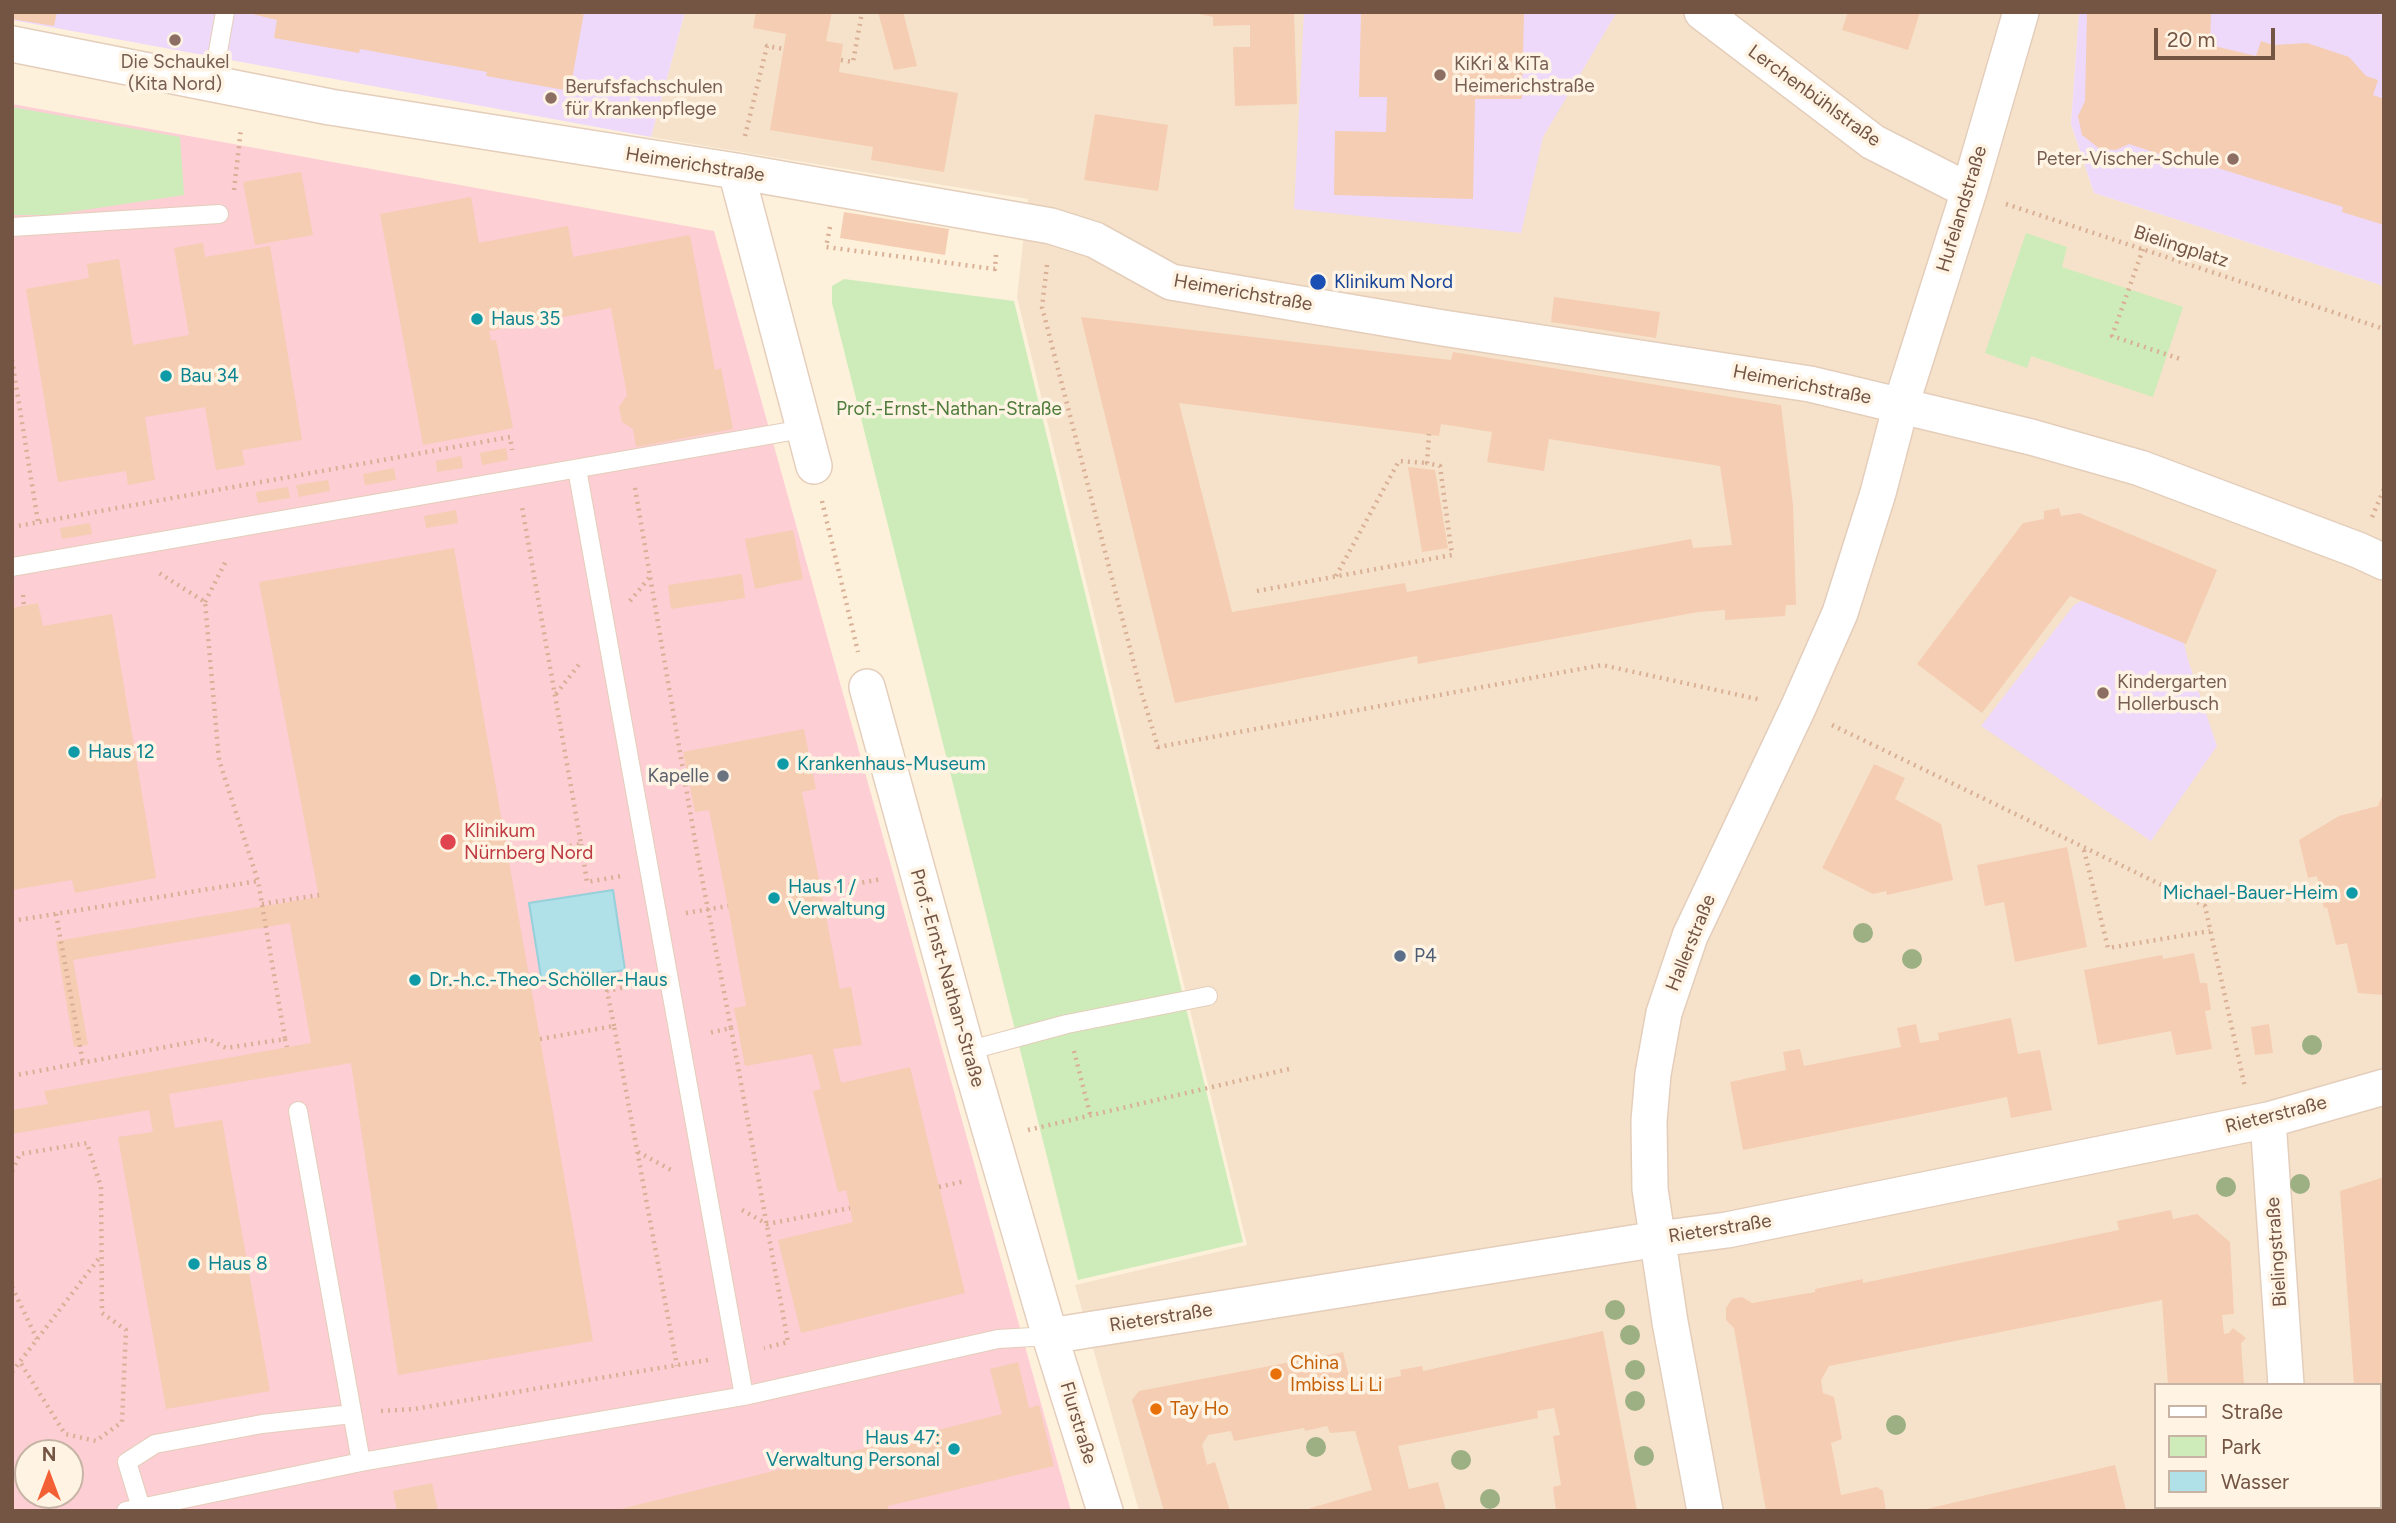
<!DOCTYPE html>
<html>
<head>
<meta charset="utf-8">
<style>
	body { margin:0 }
	#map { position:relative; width:2396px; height:1523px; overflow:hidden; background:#fef1dc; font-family:Figtree,sans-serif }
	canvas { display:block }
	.frame { position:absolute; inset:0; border:14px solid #745544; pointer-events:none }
	.legend { position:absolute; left:2154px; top:1383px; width:228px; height:126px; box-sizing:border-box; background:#fff4e4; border:2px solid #c7b4a4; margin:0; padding:9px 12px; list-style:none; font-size:21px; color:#745544 }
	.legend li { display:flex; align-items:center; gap:14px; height:35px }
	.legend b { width:35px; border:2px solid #c7b4a4 }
	.north { position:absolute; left:14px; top:1439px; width:70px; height:70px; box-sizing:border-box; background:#fff4e4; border:2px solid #c7b4a4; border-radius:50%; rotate:0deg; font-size:19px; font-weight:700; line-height:28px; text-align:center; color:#745544 }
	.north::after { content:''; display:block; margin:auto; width:24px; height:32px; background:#f36036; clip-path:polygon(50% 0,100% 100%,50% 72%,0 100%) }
	.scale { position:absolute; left:2154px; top:28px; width:121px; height:32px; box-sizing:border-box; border:4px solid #745544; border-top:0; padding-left:9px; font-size:21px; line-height:24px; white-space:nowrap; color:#745544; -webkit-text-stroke:5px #fff4e4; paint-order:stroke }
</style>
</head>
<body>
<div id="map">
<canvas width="2396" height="1523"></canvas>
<div class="frame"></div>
<ul class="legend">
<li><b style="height:9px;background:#fff"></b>Straße</li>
<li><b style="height:19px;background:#ceecba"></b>Park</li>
<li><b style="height:19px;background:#b0e0e8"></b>Wasser</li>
</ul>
<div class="north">N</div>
<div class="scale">20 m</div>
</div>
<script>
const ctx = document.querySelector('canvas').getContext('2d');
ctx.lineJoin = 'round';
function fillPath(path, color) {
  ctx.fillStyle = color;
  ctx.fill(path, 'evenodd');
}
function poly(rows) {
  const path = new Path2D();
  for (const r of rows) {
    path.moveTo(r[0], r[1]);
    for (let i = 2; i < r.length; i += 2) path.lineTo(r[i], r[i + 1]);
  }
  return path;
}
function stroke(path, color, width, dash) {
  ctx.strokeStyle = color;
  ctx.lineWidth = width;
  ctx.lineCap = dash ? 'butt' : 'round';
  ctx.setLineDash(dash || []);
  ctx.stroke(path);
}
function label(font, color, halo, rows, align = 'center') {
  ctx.font = font + ' Figtree,sans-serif';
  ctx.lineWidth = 7;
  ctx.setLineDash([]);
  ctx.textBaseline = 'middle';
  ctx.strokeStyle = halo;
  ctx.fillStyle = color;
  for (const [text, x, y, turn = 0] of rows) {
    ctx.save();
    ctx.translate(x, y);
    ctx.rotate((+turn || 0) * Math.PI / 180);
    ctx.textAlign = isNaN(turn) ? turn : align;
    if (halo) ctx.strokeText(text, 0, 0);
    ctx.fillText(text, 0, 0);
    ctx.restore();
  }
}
fillPath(poly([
	[685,12,2079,12,2071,124,2094,193,2384,286,2384,1511,1139,1511,1075,1285,1247,1245,1017,297,1028,199,651,137],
	[2156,1385,2380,1385,2380,1507,2156,1507]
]), '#f6e2ca');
fillPath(poly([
	[12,12,685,12,651,137,12,20],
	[1304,12,1617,12,1543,137,1521,233,1294,209],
	[2079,12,2384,12,2384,286,2094,193,2071,124],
	[2162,555,2188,660,2217,746,2151,841,1981,726,2074,605]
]), '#eed9fa');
fillPath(poly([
	[12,104,714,231,1071,1511,12,1511],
	[28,1453,70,1453,70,1495,28,1495]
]), '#fdced4');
fillPath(poly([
	[12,107,180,137,184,195,51,215,12,215],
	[2026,233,2067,247,2062,267,2183,307,2153,397,2031,356,2027,368,1985,353],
	[844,279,1014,301,1243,1242,1078,1280,832,303,832,286]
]), '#ceecba');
const water = poly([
	[613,890,625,970,542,983,529,903,613,890]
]);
fillPath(water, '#b0e0e8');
stroke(water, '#95d0db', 2);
fillPath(poly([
	[12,12,57,12,54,26,12,19],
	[244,12,584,12,570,91,486,76,487,72,360,49,359,53,274,38,277,20],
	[756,12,832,12,826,41,843,44,839,72,958,93,944,172,871,160,873,147,770,130,786,34,753,28],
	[878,12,903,12,917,66,894,70],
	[1191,12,1294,12,1297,104,1235,106,1233,47,1250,47,1250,25,1213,26,1213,17],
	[1361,12,1524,12,1522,99,1475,99,1473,199,1334,195,1335,131,1386,132,1387,97,1359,97],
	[1848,12,1920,12,1908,50,1842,30],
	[2087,12,2211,12,2210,45,2256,56,2261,41,2273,45,2307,43,2349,57,2366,76,2378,80,2373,95,2384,99,2384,225,2342,212,2343,207,2192,160,2190,164,2129,144,2116,150,2100,149,2082,135,2078,116,2085,101],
	[1095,114,1168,125,1158,191,1084,180],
	[301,172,313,235,255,245,243,182],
	[471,197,479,243,568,226,573,257,690,235,715,370,721,368,733,429,636,447,633,429,622,422,619,407,627,395,611,308,489,331,491,341,496,340,513,428,423,445,380,214],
	[844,212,949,229,945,255,840,238],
	[203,243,205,257,270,246,302,440,242,450,245,465,216,470,205,407,145,417,155,480,128,485,126,471,58,482,26,289,89,278,87,264,119,259,133,345,189,335,174,248],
	[1554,297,1660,312,1656,338,1551,322],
	[1081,317,1451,360,1453,352,1781,405,1793,505,1796,605,1786,605,1785,616,1725,620,1725,610,1698,612,1418,664,1417,656,1175,703],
	[1179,403,1439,436,1441,424,1492,432,1487,462,1544,471,1549,439,1720,466,1732,545,1693,548,1691,539,1407,592,1405,583,1232,612],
	[506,448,508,460,482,465,480,453],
	[461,456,463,468,437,472,436,461],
	[1408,467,1435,470,1448,548,1422,552],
	[394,468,396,480,365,485,363,474],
	[328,480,330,491,299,497,296,485],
	[288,487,290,498,258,503,256,492],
	[2059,508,2061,516,2079,513,2217,570,2186,644,2070,596,1982,713,1917,664,2023,523,2044,519,2044,511],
	[456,510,458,523,426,528,424,516],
	[90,523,92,534,62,539,60,528],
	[793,530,803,579,755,589,745,539],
	[454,548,593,1341,398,1375,351,1063,169,1094,175,1128,222,1120,270,1391,166,1409,118,1137,153,1132,149,1110,12,1134,12,1110,48,1104,44,1091,311,1043,290,923,73,960,88,1045,74,1047,56,941,319,897,259,582],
	[742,574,745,598,671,609,668,585],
	[38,603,43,626,112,614,156,878,75,893,72,880,12,890,12,608],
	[804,729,816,789,802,792,840,989,851,987,862,1045,833,1049,841,1083,910,1067,965,1293,801,1333,778,1240,853,1222,846,1190,838,1192,813,1091,821,1089,812,1054,745,1066,734,1008,746,1006,728,906,709,810,695,812,683,752],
	[1874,764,1905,778,1895,799,1941,824,1953,880,1887,895,1886,891,1873,894,1822,868],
	[2384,791,2384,995,2358,993,2347,943,2336,945,2327,907,2324,908,2317,876,2308,878,2299,840,2339,816,2378,806],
	[2067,847,2087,947,2015,962,2004,902,1985,906,1977,865],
	[2194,953,2200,983,2207,983,2211,1010,2205,1011,2212,1049,2176,1055,2171,1031,2098,1045,2084,970,2162,955,2163,959],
	[2011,1018,2018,1054,2040,1050,2052,1110,2011,1118,2007,1097,1743,1150,1730,1082,1786,1070,1783,1052,1800,1049,1804,1066,1901,1047,1897,1028,1916,1024,1920,1043,1939,1040,1938,1033],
	[2269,1024,2273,1053,2255,1055,2251,1027],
	[2384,1177,2384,1511,2363,1511,2363,1507,2380,1507,2380,1385,2354,1385,2340,1191],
	[2171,1210,2173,1219,2197,1214,2230,1242,2234,1314,2222,1315,2224,1334,2229,1333,2233,1328,2246,1338,2241,1343,2244,1385,2168,1385,2162,1300,1829,1366,1821,1380,1823,1393,1834,1397,1842,1439,1831,1443,1841,1495,1877,1487,1883,1491,1886,1511,1766,1511,1734,1328,1726,1320,1726,1308,1732,1299,1742,1297,1752,1303,1815,1292,1815,1289,1863,1279,1863,1283,2119,1230,2117,1221],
	[1603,1331,1637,1511,1556,1511,1553,1487,1561,1485,1553,1436,1560,1435,1554,1408,1537,1411,1538,1418,1398,1446,1409,1489,1438,1482,1446,1511,1301,1511,1372,1490,1355,1431,1330,1433,1327,1426,1305,1431,1304,1428,1234,1441,1231,1431,1208,1435,1202,1445,1207,1465,1215,1462,1230,1511,1164,1511,1132,1400,1139,1391,1343,1352,1351,1385,1401,1376,1400,1370,1422,1366,1423,1371],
	[1018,1362,1029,1408,1039,1405,1054,1466,888,1506,889,1511,613,1511,1002,1414,990,1369],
	[2115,1465,2126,1510,1923,1511,1922,1510],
	[432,1483,438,1511,397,1511,393,1491],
	[2174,1507,2250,1507,2251,1511,2174,1511]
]), '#f5cdb2');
const service = poly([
	[212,85,225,12],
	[12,227,219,214],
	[577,469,744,1396],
	[12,567,803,429],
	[967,1051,1067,1024,1208,996],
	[298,1111,361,1462],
	[141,1508,127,1462,155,1444,262,1424,352,1414],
	[126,1511,361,1462,744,1396,998,1339,1050,1336]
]);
const minor = poly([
	[1702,12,1873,142,1969,191],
	[12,44,330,107,736,171,1051,226,1095,240,1171,282,1443,328,1810,384,2031,437,2140,468,2358,550,2384,562],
	[736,171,814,466],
	[867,687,967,1051,1050,1336,1105,1511],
	[2268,1120,2286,1385],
	[1050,1336,1658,1239,1727,1230,2268,1120,2384,1087],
	[2294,1507,2295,1511],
	[1705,1511,1670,1322,1650,1189,1649,1121,1653,1074,1664,1013,1690,936,1798,708,1840,613,1878,493,1901,405,1969,191,2021,12]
]);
stroke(service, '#e4cebb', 20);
stroke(minor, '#e4cebb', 38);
stroke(poly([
	[841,60,853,62,862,12],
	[745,136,767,46,784,49],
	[234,190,241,129],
	[2006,204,2384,329],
	[830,227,826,247,995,269,996,254],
	[2143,249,2112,336,2183,360],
	[1047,265,1042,307,1141,691,1158,747,1602,665,1762,700],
	[12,360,38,522],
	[635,488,698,858,731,1028,708,1033],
	[822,501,858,652],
	[2372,517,2384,489],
	[12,527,510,437,512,450],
	[1336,576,1399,461,1427,463],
	[1257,591,1452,555,1440,466,1427,463,1429,434],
	[23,595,24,606],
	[630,601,649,578],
	[205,602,227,559],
	[556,694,581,662],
	[1832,725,2205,906,2245,1087],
	[581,844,587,882,621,876],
	[2084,850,2108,948,2210,931],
	[508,857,581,844,522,507],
	[821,890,882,879],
	[262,904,319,895],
	[686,913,728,906],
	[56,914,83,1063],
	[12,921,258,881],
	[614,1026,607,991,641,984],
	[731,1028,788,1342,764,1348],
	[285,1039,287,1047],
	[540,1039,614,1026,677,1366],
	[1074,1051,1090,1114],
	[12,1076,208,1039,226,1048,285,1039,258,881,219,760,205,602,156,571],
	[1028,1130,1289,1069],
	[638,1152,673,1171],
	[12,1171,20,1154,87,1143,101,1187,102,1313,126,1330,122,1422,96,1441,65,1434,20,1362],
	[939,1187,965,1181],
	[742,1210,767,1224,850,1208],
	[12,1287,37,1339],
	[12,1372,100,1257],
	[381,1411,414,1409,708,1360]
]), '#d9b096', 4.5, [2, 5]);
stroke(service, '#fff', 18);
stroke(minor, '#fff', 35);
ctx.fillStyle = '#9db083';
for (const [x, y] of [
	[1863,933],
	[1912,959],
	[2312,1045],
	[2300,1184],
	[2226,1187],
	[1615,1310],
	[1630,1335],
	[1635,1370],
	[1635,1401],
	[1896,1425],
	[1316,1447],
	[1644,1456],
	[1461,1460],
	[1490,1499]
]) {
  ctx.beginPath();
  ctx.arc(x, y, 10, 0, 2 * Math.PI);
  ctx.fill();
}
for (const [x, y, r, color] of [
	[175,40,7,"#8d6e63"],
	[1440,75,7,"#8d6e63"],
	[551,98,7,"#8d6e63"],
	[2233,159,7,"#8d6e63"],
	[1318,282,9,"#1a4fb4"],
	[477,319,7,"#0f9aa8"],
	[166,376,7,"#0f9aa8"],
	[2103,693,7,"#8d6e63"],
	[74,752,7,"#0f9aa8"],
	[783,764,7,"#0f9aa8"],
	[723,776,7,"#6b7280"],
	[448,842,9,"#e0444e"],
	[2352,893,7,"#0f9aa8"],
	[774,898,7,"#0f9aa8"],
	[1400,956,7,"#5c6f8a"],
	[415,980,7,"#0f9aa8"],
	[194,1264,7,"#0f9aa8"],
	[1276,1374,7,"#e8710a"],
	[1156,1409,7,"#e8710a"],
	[954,1449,7,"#0f9aa8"]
]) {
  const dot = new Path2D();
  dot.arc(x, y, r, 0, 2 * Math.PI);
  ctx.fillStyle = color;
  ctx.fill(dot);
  stroke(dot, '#fff4e4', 2.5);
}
label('19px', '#785e54', '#fff4e4', [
	["Die Schaukel",175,62,"center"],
	["(Kita Nord)",175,84,"center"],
	["KiKri & KiTa",1454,64],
	["Heimerichstraße",1454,86],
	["Berufsfachschulen",565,87],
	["für Krankenpflege",565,109],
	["Peter-Vischer-Schule",2219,159,"right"],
	["Kindergarten",2117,682],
	["Hollerbusch",2117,704]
], 'left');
label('19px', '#745544', '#fff4e4', [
	["Lerchenbühlstraße",1814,96,36],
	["Heimerichstraße",695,165,9],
	["Hufelandstraße",1962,209,-73],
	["Bielingplatz",2181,247,18],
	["Heimerichstraße",1243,293,10],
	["Heimerichstraße",1802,385,11],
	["Hallerstraße",1691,943,-68],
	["Prof.-Ernst-Nathan-Straße",947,978,74],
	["Rieterstraße",2276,1115,-14],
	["Rieterstraße",1720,1229,-9],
	["Bielingstraße",2277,1252,-94],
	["Rieterstraße",1161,1318,-9],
	["Flurstraße",1078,1423,73]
]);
label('19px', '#164399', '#fff4e4', [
	["Klinikum Nord",1334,282]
], 'left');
label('19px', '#0d838f', '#fff4e4', [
	["Haus 35",491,319],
	["Bau 34",180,376],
	["Haus 12",88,752],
	["Krankenhaus-Museum",797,764],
	["Haus 1 /",788,887],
	["Verwaltung",788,909],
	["Michael-Bauer-Heim",2338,893,"right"],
	["Dr.-h.c.-Theo-Schöller-Haus",429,980],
	["Haus 8",208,1264],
	["Haus 47:",940,1438,"right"],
	["Verwaltung Personal",940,1460,"right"]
], 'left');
label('19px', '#4e7b3b', '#fff4e4', [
	["Prof.-Ernst-Nathan-Straße",949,409]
]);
label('19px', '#5b616d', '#fff4e4', [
	["Kapelle",709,776]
], 'right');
label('19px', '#be3a42', '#fff4e4', [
	["Klinikum",464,831],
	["Nürnberg Nord",464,853]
], 'left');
label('19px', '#4e5e75', '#fff4e4', [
	["P4",1414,956]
], 'left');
label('19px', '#c56008', '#fff4e4', [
	["China",1290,1363],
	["Imbiss Li Li",1290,1385],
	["Tay Ho",1170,1409]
], 'left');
</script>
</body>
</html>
